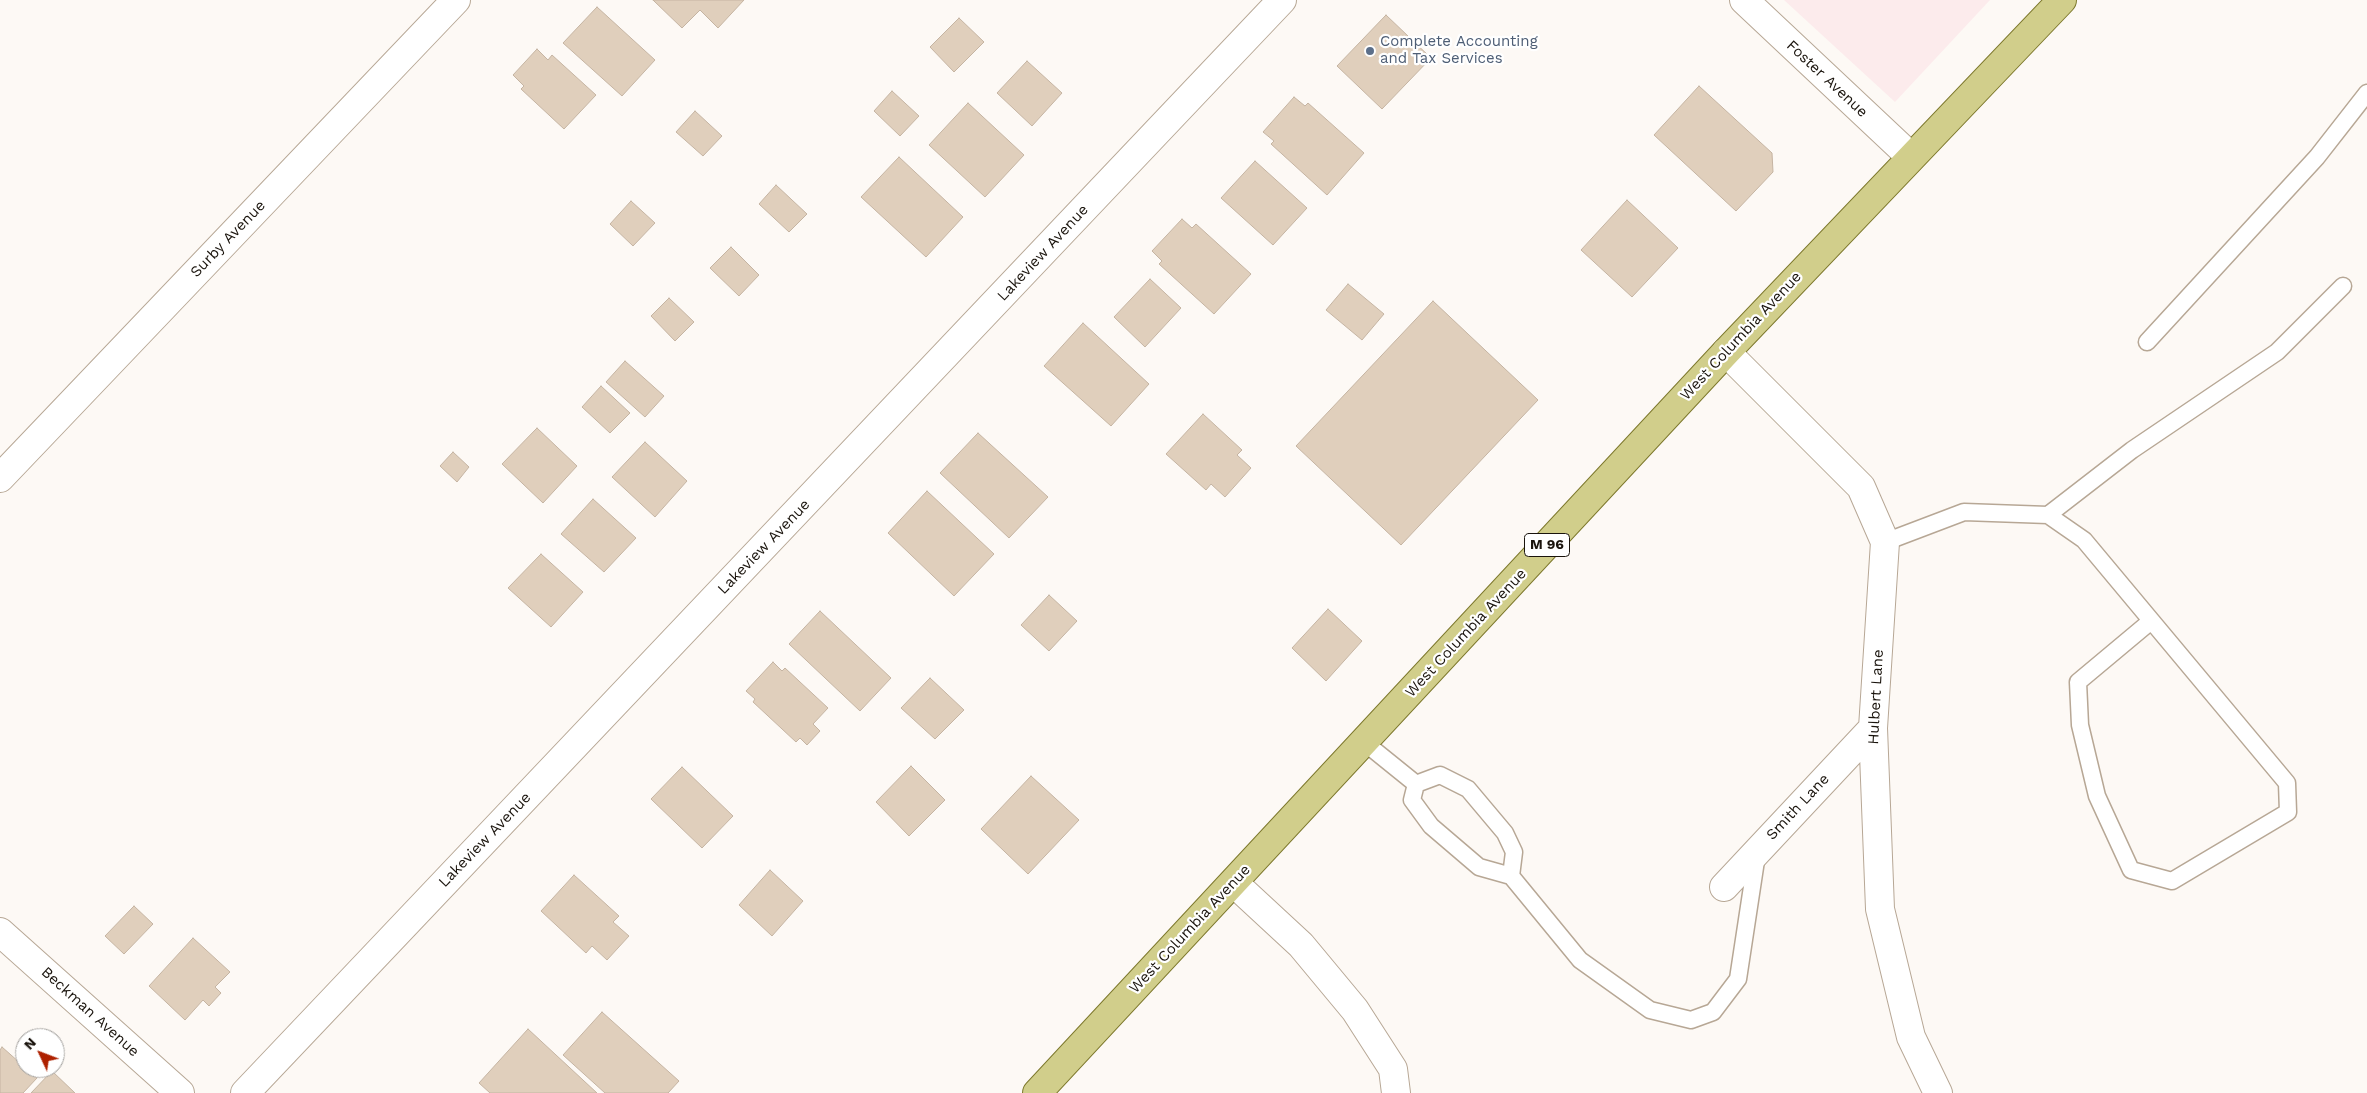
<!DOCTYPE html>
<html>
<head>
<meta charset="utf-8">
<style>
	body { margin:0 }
	#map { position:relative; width:2367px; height:1093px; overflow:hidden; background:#fdf9f5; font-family:"Work Sans",sans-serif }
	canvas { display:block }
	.north { position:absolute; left:15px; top:1028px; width:50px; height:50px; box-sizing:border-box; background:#fff; border:1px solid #a3a19e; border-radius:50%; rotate:313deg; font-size:14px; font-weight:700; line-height:20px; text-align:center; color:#1a140d }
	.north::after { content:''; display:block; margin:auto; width:18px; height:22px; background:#ae2100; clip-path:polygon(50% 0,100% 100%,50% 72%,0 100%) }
</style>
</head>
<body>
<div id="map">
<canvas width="2367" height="1093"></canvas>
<div class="north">N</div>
</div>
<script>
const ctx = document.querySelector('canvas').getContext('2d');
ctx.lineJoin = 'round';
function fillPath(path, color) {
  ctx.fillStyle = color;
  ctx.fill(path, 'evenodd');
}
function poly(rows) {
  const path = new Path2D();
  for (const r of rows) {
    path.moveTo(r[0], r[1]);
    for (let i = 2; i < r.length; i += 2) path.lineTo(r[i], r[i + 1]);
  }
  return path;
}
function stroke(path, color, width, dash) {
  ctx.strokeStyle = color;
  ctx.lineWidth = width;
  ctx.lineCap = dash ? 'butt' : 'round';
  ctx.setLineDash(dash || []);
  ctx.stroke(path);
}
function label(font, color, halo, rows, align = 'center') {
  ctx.font = font + ' "Work Sans",sans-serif';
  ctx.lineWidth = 4.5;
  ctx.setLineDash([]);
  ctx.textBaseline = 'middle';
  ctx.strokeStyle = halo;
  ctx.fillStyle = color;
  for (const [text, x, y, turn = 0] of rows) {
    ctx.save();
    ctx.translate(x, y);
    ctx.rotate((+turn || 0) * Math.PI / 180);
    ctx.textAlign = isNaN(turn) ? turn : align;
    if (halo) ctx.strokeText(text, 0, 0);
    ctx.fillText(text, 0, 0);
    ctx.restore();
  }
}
fillPath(poly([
	[1784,0,1990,0,1895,102]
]), '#fcebec');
const building = poly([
	[653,0,744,0,718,28,700,10,682,28,653,0],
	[597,7,655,60,622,96,563,43,597,7],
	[1386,15,1431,58,1382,109,1337,66,1386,15],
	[959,18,984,42,954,72,930,47,959,18],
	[537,49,548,60,552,55,596,95,564,129,521,89,524,86,513,75,537,49],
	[1027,61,1062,93,1032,126,997,93,1027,61],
	[1699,86,1772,153,1773,172,1736,211,1654,135,1699,86],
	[892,91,919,116,900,136,874,111,892,91],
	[1294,97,1305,106,1308,103,1364,153,1327,195,1271,144,1274,141,1263,132,1294,97],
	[968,103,1024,155,985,197,929,145,968,103],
	[695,111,722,136,703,156,676,132,695,111],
	[899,157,963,217,926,257,861,197,899,157],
	[1255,161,1307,208,1273,245,1221,198,1255,161],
	[776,185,807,214,789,232,759,204,776,185],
	[1627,200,1678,248,1632,297,1581,250,1627,200],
	[631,201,655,223,633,246,610,224,631,201],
	[1182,219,1192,228,1196,224,1251,274,1214,314,1159,264,1162,261,1152,251,1182,219],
	[731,247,759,275,739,296,710,268,731,247],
	[1150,279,1181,308,1145,347,1114,317,1150,279],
	[1348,284,1384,314,1362,340,1326,310,1348,284],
	[669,298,694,322,675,341,651,316,669,298],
	[1433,301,1538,400,1401,545,1296,446,1433,301],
	[1083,323,1149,384,1111,426,1044,366,1083,323],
	[625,361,664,396,645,417,606,382,625,361],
	[601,386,630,413,610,433,582,407,601,386],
	[1203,414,1242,450,1237,455,1251,468,1225,497,1211,484,1206,490,1166,454,1203,414],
	[537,428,577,466,543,503,502,464,537,428],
	[978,433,1048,497,1009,538,940,473,978,433],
	[645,442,687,481,655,517,612,477,645,442],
	[453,452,469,467,457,482,440,466,453,452],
	[927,491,994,554,954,596,888,533,927,491],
	[593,499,636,538,604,572,561,534,593,499],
	[541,554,583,592,551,627,508,588,541,554],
	[1049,595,1077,621,1049,651,1021,625,1049,595],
	[1328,609,1362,641,1326,681,1292,648,1328,609],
	[820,611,891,678,860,711,789,644,820,611],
	[773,662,782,671,785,668,828,708,813,724,820,731,807,745,800,738,796,742,753,702,755,699,746,691,773,662],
	[930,678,964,710,935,739,901,708,930,678],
	[911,766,945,800,909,836,876,802,911,766],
	[682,767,733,816,702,848,651,799,682,767],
	[1031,776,1079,820,1028,874,981,829,1031,776],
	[770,870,803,901,772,936,739,905,770,870],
	[574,875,619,916,613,922,629,936,607,960,592,946,586,953,541,911,574,875],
	[134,906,153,924,124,954,105,936,134,906],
	[193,938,230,972,215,987,221,993,209,1006,203,1000,185,1020,149,986,193,938],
	[602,1012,679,1081,668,1093,605,1093,563,1055,602,1012],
	[528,1029,597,1093,490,1093,479,1083,528,1029],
	[2,1047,37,1078,23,1093,0,1093,0,1050,2,1047],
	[52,1071,75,1093,31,1093,52,1071]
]);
fillPath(building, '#e0cfbc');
stroke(building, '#c5b4a2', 1);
const lane = poly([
	[2147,342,2317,157,2367,93],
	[2048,515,2132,450,2277,352,2343,286],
	[1885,542,1964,512,2048,515,2084,540,2287,783,2288,812,2172,881,2131,870,2097,796,2080,725,2078,682,2151,621],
	[1364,742,1416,784,1412,800,1431,826,1479,867,1511,876,1580,960,1650,1010,1691,1020,1713,1012,1738,979,1757,854],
	[1416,784,1440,775,1468,789,1505,833,1514,852,1511,876]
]);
const street = poly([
	[1744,0,1911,157],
	[1726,352,1861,487,1885,542,1873,728,1880,909,1911,1037,1938,1093],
	[0,478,456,0],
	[1234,883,1301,945,1355,1010,1393,1069,1396,1093],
	[1724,887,1873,728],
	[0,932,180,1093],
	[245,1093,1282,0]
]);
const primary = poly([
	[1037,1093,1726,352,2062,0]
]);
stroke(lane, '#b7a795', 19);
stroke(street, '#b7a795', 30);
stroke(primary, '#7d782c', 30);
stroke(lane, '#fff', 16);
stroke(street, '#fff', 28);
stroke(primary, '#d1ce8b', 28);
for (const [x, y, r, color] of [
	[1370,51,5,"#5c6f8a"]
]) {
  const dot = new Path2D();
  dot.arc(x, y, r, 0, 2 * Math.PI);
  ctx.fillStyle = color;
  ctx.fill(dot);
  stroke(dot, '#fff', 2);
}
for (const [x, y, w] of [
	[1547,545,45]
]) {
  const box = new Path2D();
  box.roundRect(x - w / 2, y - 11.5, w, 23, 4);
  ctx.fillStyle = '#fff';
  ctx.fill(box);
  stroke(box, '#1a140d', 1);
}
label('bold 14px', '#1a140d', null, [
	["M 96",1547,545]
]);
label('15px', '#4e5e75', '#fff', [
	["Complete Accounting",1380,42],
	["and Tax Services",1380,59]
], 'left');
label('15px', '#1a140d', '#fff', [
	["Foster Avenue",1827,79,43],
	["Surby Avenue",228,239,-46],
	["Lakeview Avenue",1043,253,-47],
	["West Columbia Avenue",1741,336,-47],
	["Lakeview Avenue",764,547,-46],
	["West Columbia Avenue",1466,633,-47],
	["Hulbert Lane",1876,697,-87],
	["Smith Lane",1798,807,-47],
	["Lakeview Avenue",485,840,-46],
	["West Columbia Avenue",1190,929,-47],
	["Beckman Avenue",90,1012,42]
]);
</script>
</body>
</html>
